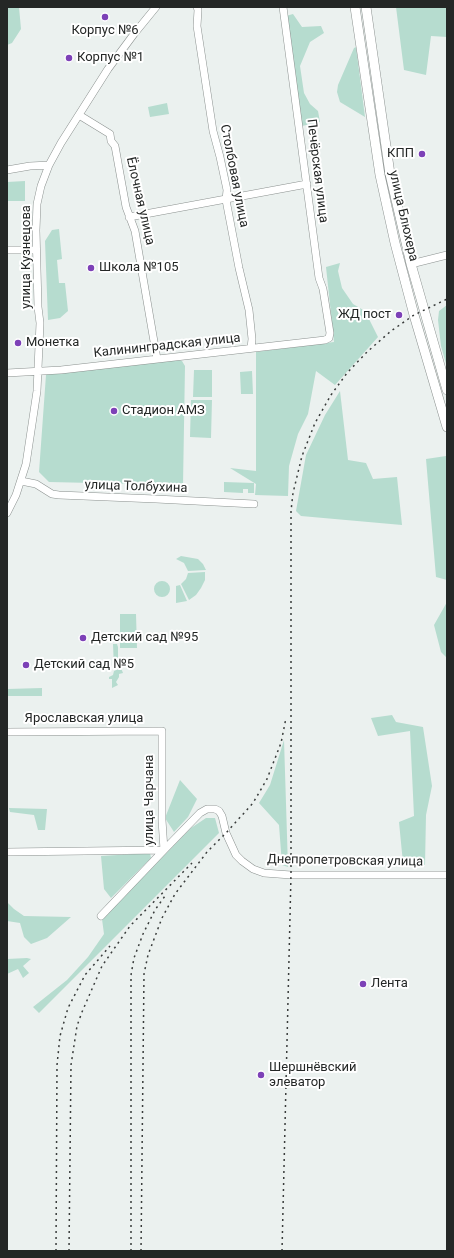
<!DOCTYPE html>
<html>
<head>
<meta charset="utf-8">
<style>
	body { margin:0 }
	#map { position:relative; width:454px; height:1258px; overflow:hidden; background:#ebf1ef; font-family:Roboto,sans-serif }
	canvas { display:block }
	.frame { position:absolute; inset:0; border:8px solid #242726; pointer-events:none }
</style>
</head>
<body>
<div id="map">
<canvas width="454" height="1258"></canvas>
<div class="frame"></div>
</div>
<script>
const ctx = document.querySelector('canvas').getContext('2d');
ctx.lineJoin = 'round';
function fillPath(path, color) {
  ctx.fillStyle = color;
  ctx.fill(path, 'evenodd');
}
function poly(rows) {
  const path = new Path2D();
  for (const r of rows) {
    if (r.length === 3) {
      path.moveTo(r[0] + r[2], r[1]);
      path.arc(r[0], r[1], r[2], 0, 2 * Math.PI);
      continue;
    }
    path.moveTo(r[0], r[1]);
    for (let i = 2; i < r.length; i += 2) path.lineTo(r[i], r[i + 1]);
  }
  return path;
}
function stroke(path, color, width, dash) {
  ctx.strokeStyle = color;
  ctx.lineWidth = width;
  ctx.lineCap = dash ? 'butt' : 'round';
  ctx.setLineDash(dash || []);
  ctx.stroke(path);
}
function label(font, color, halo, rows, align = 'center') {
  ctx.font = font + ' Roboto,sans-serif';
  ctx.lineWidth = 4;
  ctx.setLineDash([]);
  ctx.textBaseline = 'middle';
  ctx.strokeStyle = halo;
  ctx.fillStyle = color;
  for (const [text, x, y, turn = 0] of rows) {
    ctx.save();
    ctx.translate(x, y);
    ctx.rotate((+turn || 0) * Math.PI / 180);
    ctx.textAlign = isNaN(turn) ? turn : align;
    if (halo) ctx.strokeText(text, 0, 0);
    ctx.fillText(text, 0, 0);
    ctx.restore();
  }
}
fillPath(poly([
	[7,7,19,7,21,29,12,43,7,45],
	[396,7,447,7,447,37,431,36,426,75,404,70],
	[293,14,302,27,321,26,324,33,310,42,300,66,304,93,310,104,318,111,320,122,302,126,286,16],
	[356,47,365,117,340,102,337,92,338,85,354,48],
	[167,103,169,114,150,117,148,107],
	[25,181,25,201,7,201,7,182],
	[59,229,62,259,57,260,59,283,65,283,68,311,60,318,48,320,45,241,52,230],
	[340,263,338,271,342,288,353,304,365,311,378,337,335,385,316,371,308,414,298,434,289,466,288,496,255,495,256,484,230,468,256,471,256,352,334,342,326,267],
	[447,305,447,367,441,346,438,320,439,311],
	[178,360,182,361,185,366,183,485,49,482,39,472,46,375,47,373],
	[194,370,212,370,212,397,193,397],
	[252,371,253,394,241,394,240,372],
	[340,391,348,460,366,463,373,479,397,477,402,525,301,516,296,511,306,455,325,415],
	[191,400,212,400,211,438,190,437],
	[446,456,447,461,447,580,436,577,426,459],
	[224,482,254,483,254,493,248,493,248,489,243,489,243,493,224,492],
	[181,556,198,559,203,564,206,570,188,571,184,563,176,559],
	[205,572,205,580,201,588,196,595,189,600,181,584,186,579,188,573],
	[162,589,8],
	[180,585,187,601,176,603,176,586],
	[447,602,447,658,441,652,434,625],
	[120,614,136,614,137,648,120,648],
	[113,644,117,644,118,647,118,662,120,666,114,669],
	[121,668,123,673,119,674,119,677,116,682,118,685,112,688,112,679,109,679,109,677,113,675,114,671],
	[42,688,42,696,7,696,7,689],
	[392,715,396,722,423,727,432,786,426,815,425,865,403,863,399,822,414,816,410,731,378,736,371,718],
	[284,740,288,867,282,865,279,825,259,803,270,785],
	[180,780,197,799,188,817,174,832,165,818],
	[9,808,47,809,45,830,38,830,34,815,10,812],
	[206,818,215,818,219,833,39,1013,33,1007,67,980,88,957,104,934,102,919,191,828],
	[150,853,151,858,111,898,104,889,101,856],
	[7,902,14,909,24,916,71,917,47,938,31,944,24,937,20,923,7,921],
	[27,958,31,959,23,966,29,973,23,978,18,969,7,974,7,959]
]), '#b6dccf');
const minor = poly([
	[197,7,198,10,197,26,213,131,220,157,227,190,226,200,239,268,249,310,252,339,251,348],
	[79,115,110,134,111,141,115,146,126,207,135,231,157,359],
	[7,170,30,166,49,165],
	[129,217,307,184],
	[7,250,36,250],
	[411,264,447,255],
	[7,373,61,370,325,340,329,338,330,333,323,289,319,278,283,7],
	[21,481,36,484,52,494,59,495,156,499,254,504],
	[7,513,16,495,26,464,37,391,40,323,38,307,36,230,37,204,41,186,49,165,61,143,108,69,134,34,156,7],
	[7,732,162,731,162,820,164,850,101,916],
	[7,852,164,850,200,813,207,809,215,809,219,811,222,816,226,833,236,855,242,861,253,869,264,873,291,875,447,875]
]);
const major = poly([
	[355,7,380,175,395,243,414,315,447,427],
	[366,7,390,174,411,264,447,390]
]);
stroke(minor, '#8b918f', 8);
stroke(major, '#8b918f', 10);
stroke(minor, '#fff', 7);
stroke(major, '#fff', 9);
stroke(poly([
	[56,1251,57,1065,60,1036,68,1008,85,975,110,946],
	[69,1251,71,1065,77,1026,82,1012,102,966,130,926,192,863],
	[131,1251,131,975,134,958,143,934,155,910,165,896],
	[141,1251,144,974,148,955,162,918,175,894,207,852,226,833,253,803,267,779,281,743,286,718],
	[282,1251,291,875,291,511,293,493,302,456,315,423,331,395,347,373,367,352,391,331,414,315,447,299]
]), '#393c3b', 1.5, [2, 4]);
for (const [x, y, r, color] of [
	[105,17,4,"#7d41b7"],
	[69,58,4,"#7d41b7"],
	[422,154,4,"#7d41b7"],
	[91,268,4,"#7d41b7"],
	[399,315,4,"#7d41b7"],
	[18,343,4,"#7d41b7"],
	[114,411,4,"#7d41b7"],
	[83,638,4,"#7d41b7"],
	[26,665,4,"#7d41b7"],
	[363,984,4,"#7d41b7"],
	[261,1075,4,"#7d41b7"]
]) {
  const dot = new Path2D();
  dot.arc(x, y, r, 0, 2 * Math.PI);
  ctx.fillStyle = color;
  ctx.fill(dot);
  stroke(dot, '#fff', 1.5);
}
label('13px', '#242726', '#fff', [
	["Корпус №6",105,31,"center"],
	["Корпус №1",77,58],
	["КПП",414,154,"right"],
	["Школа №105",99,268],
	["ЖД пост",391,315,"right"],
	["Монетка",26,343],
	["Стадион АМЗ",122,411],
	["Детский сад №95",91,638],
	["Детский сад №5",34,665],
	["Лента",371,984],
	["Шершнёвский",269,1068],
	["элеватор",269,1083]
], 'left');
label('13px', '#242726', '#fff', [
	["Печёрская улица",317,171,83],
	["Столбовая улица",234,176,79],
	["Ёлочная улица",140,201,77],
	["улица Блюхера",403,216,77],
	["улица Кузнецова",27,257,-90],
	["Калининградская улица",167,346,-6],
	["улица Толбухина",136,487,2],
	["Ярославская улица",84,719],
	["улица Чарчана",150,800,-90],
	["Днепропетровская улица",345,861,1]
]);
</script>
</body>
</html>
